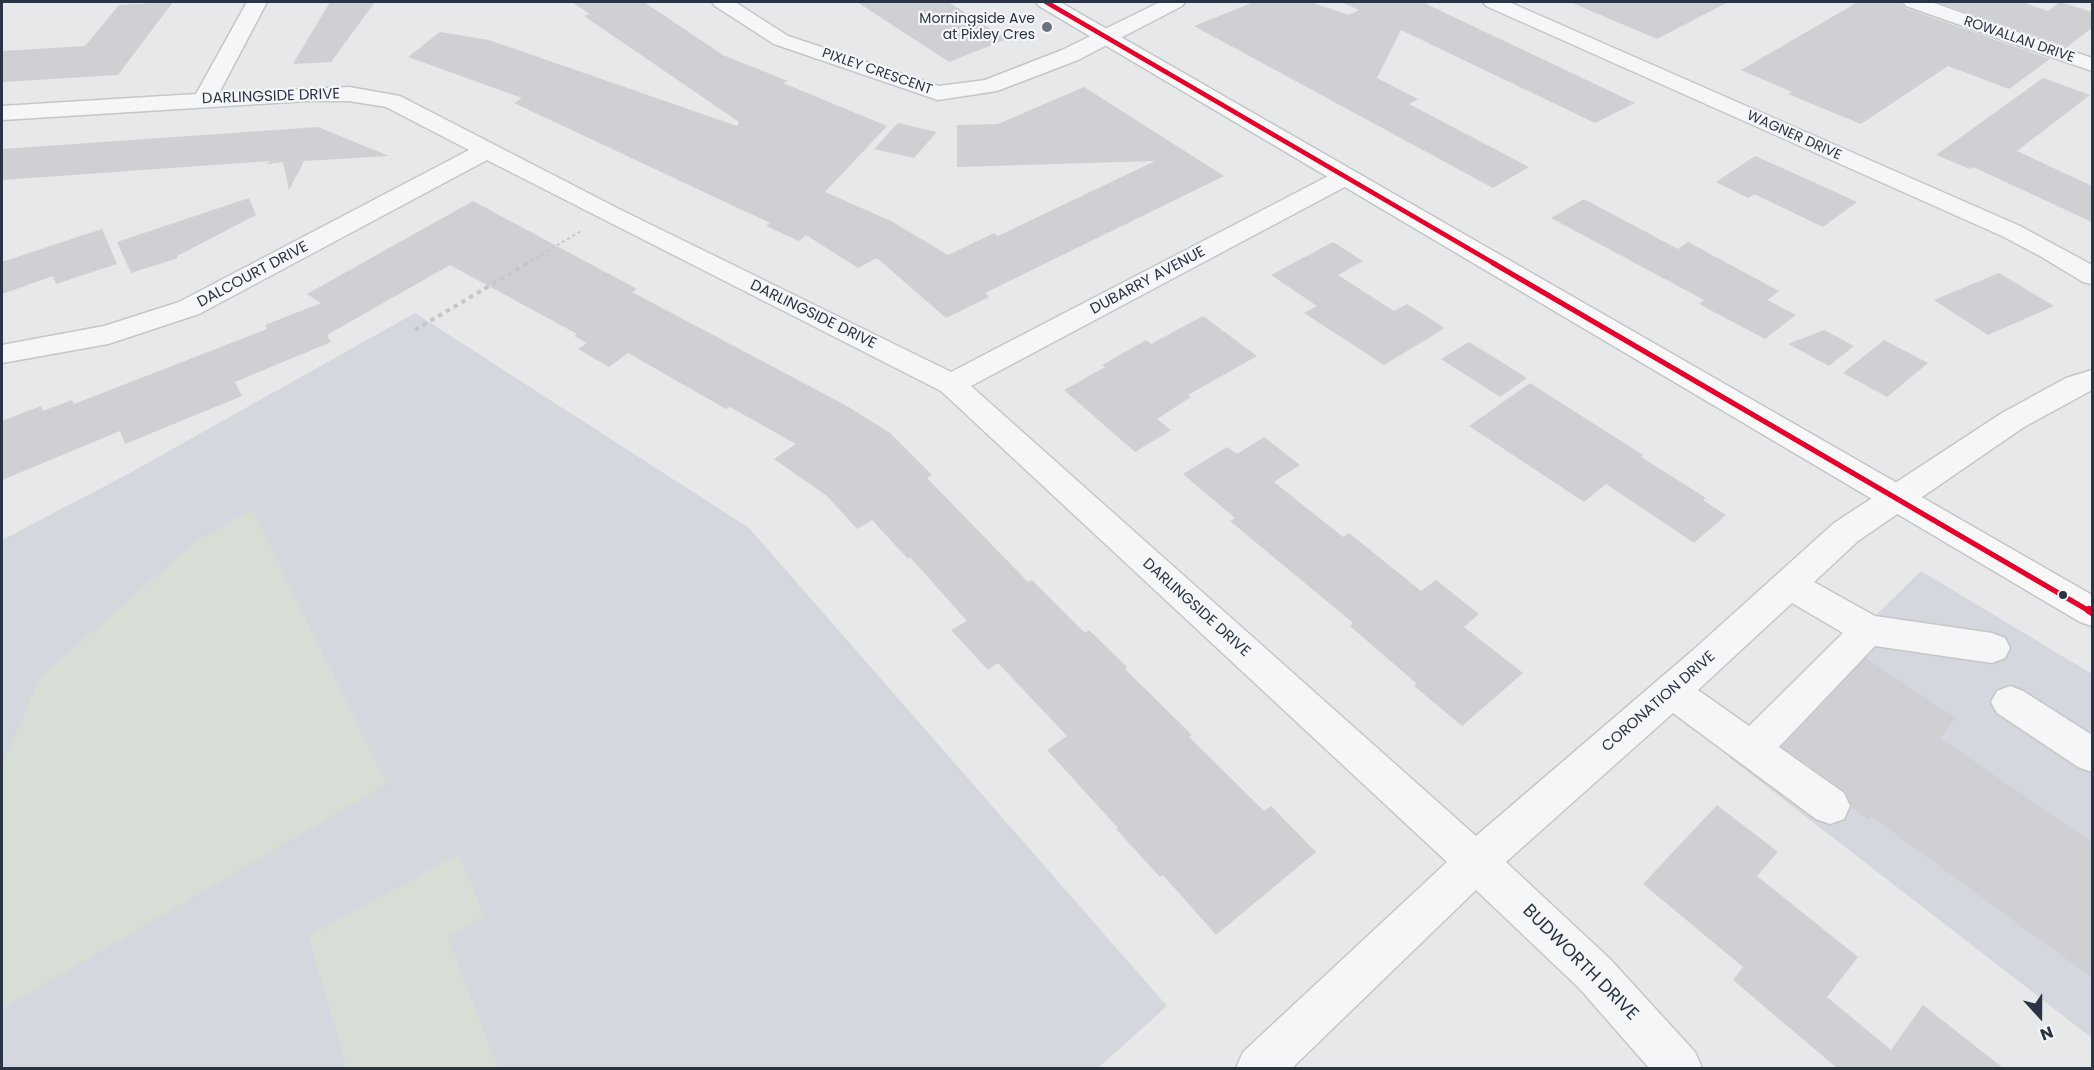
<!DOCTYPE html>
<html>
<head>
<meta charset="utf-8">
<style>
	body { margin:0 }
	#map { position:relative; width:2094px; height:1070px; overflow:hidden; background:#e6e8ea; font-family:Poppins,sans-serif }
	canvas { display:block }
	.frame { position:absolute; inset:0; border:3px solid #2b3445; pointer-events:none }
	.north { position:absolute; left:2010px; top:986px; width:60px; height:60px; -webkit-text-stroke:4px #f4f6f9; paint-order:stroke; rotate:159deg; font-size:16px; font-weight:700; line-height:24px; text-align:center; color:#2b3445 }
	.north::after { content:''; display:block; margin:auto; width:21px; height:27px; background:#2b3445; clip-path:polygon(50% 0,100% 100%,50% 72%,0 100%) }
</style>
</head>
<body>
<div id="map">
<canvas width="2094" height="1070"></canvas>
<div class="frame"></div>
<div class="north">N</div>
</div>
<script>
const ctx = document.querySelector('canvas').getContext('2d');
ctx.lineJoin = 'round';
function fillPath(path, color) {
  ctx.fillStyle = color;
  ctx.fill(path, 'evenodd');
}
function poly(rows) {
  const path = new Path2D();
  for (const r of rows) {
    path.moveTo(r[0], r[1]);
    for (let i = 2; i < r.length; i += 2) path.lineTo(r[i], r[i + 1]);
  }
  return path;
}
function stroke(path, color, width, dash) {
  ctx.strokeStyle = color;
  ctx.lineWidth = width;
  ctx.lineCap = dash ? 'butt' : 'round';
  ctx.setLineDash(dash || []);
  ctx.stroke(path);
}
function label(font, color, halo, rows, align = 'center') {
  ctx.font = font + ' Poppins,sans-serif';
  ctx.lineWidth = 4.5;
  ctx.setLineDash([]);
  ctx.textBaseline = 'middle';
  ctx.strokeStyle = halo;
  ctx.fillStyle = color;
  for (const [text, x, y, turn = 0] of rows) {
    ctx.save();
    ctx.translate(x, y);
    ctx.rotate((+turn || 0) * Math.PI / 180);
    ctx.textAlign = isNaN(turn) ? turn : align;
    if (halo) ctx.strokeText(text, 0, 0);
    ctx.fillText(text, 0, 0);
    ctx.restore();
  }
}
fillPath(poly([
	[415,313,749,528,1167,1006,1098,1068,2,1068,2,540,128,474],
	[1921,571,2092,674,2092,1038,1730,758]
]), '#d4d7dd');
fillPath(poly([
	[252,509,387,784,2,1009,2,765,40,677,196,541],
	[459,854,484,916,448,937,498,1068,347,1068,308,936]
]), '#d6ded6');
fillPath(poly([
	[173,2,118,75,2,82,2,51,85,46,119,5],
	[330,2,375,2,331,62,293,64],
	[572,2,644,2,723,55,788,81,783,83,887,126,825,192,891,221,948,255,994,233,998,236,1155,161,957,167,957,125,998,124,1084,87,1224,176,985,293,989,297,946,318,877,258,858,268,806,235,799,241,766,226,770,223,514,103,522,98,408,57,440,32,489,40,737,126,739,122,584,16,590,14],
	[857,2,948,2,1007,39,949,62],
	[1254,2,1311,2,1348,15,1359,10,1341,2,1422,2,1635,103,1595,123,1401,30,1377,78,1418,99,1409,104,1529,167,1493,188,1194,26],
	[1570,2,1728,2,1657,39],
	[1858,2,1901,2,1905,8,2050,59,2009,89,1948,66,1861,124,1788,94,1792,92,1741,70],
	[1936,2,2021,2,2048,11,2060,2,2092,12,2092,28,2067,47],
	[2043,78,2090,95,2017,151,2092,186,2092,222,1973,167,1970,169,1936,155],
	[898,123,937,132,914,158,874,149],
	[318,127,389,156,304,161,289,190,283,162,267,164,270,161,2,180,2,149],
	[1755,156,1820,185,1857,202,1823,227,1754,194,1748,198,1716,182],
	[249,198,256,215,177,256,178,258,131,273,117,242],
	[1584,199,1678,249,1688,242,1779,291,1767,300,1796,315,1765,339,1699,304,1704,300,1551,218],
	[473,201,637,289,632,292,847,406,890,433,932,475,927,478,1028,582,1032,580,1085,633,1089,630,1127,667,1125,669,1192,735,1189,737,1264,811,1271,806,1316,852,1216,935,1163,875,1160,877,1116,829,1118,828,1047,750,1067,736,998,663,988,670,951,630,967,621,910,557,908,559,872,520,857,529,827,496,774,459,796,444,730,407,726,409,628,353,609,367,578,349,587,343,574,336,577,334,450,265,327,335,331,342,235,382,242,396,125,444,120,431,2,480,2,421,41,406,43,411,72,400,74,404,267,329,265,325,321,303,307,294],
	[102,229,117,264,56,284,53,276,2,294,2,262],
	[1333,242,1363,261,1338,275,1394,311,1407,304,1445,328,1384,365,1304,313,1317,306,1271,275],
	[1999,273,2054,306,1988,335,1934,300],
	[1203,316,1257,356,1188,395,1191,397,1157,419,1171,430,1135,452,1064,390,1105,367,1102,365,1146,340,1151,344],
	[1824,330,1854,346,1829,366,1788,344],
	[1884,340,1928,363,1887,397,1843,373],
	[1469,342,1492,356,1527,378,1500,397,1441,359],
	[1530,383,1643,455,1641,457,1706,498,1703,500,1726,515,1694,543,1606,484,1584,502,1469,426],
	[1264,437,1300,465,1274,482,1343,537,1349,533,1421,591,1436,580,1479,614,1464,627,1523,673,1462,726,1414,686,1417,684,1350,626,1353,623,1230,521,1235,518,1183,474,1227,447,1237,454],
	[1866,658,1956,718,1940,738,2092,842,2092,978,1871,816,1868,820,1852,808,1845,791,1782,747],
	[1717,805,1778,852,1757,876,1858,957,1827,997,1891,1050,1923,1005,2003,1068,1837,1068,1733,980,1743,967,1643,884]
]), '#ced0d3');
const minor = poly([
	[247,2,267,2,219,93,349,87,400,96,619,209,951,372,1336,172,1345,170,1354,172,1357,177,1354,182,971,386,1476,836,1692,651,1834,523,2002,413,2066,378,2092,370,2092,390,2024,427,1858,541,1814,582,1875,616,1992,633,2005,638,2010,648,2005,658,1992,663,1875,646,1779,747,1844,793,1850,806,1844,819,1830,824,1816,819,1673,713,1506,862,1610,959,1695,1052,1702,1068,1649,1068,1580,989,1476,890,1292,1068,1236,1068,1243,1052,1447,862,941,391,487,160,199,314,108,344,2,363,2,345,104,326,179,302,469,150,386,107,349,101,307,101,2,120,2,106,196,94,247,2],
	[1792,603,1843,633,1749,726,1698,690,1792,603],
	[712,2,735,2,788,36,939,86,985,80,1062,50,1160,2,1185,2,1182,6,1078,60,997,91,938,100,774,44,715,6,712,2],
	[1483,2,1509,2,2020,226,2092,265,2092,284,2083,282,2040,256,2002,236,1486,6,1483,2],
	[1903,2,1931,2,2092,58,2092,71,1906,6,1903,2],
	[2010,686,2023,691,2092,735,2092,772,2078,767,1997,713,1991,702,1997,691,2010,686]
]);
const major = poly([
	[1036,2,1060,2,2092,595,2092,626,2080,622,1039,6,1036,2]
]);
stroke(minor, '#c4c6c8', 3);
stroke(major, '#c2c5c8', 3);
stroke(poly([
	[526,264,581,231]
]), '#c5c6ca', 2, [3, 3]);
stroke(poly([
	[415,330,528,263]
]), '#c5c6ca', 4, [4.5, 4.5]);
fillPath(minor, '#f5f6f7');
fillPath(major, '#f8f8f8');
stroke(poly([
	[1046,2,1495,264]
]), '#e4002b', 4.5);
stroke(poly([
	[1493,263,2091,612]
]), '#e4002b', 5);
stroke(poly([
	[2089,610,2092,612]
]), '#e4002b', 8);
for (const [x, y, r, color] of [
	[1047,27,6,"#6c737f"],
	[2063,595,5,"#2b3445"]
]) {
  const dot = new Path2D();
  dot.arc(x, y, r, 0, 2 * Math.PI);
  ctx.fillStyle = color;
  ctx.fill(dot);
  stroke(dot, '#f4f6f9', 2);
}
label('14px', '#2b3445', '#f4f6f9', [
	["Morningside Ave",1035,19],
	["at Pixley Cres",1035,35]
], 'right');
label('14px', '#2b3445', '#f4f6f9', [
	["ROWALLAN DRIVE",2019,40,19],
	["PIXLEY CRESCENT",877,72,19],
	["WAGNER DRIVE",1794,136,24]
]);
label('15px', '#2b3445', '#f4f6f9', [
	["DARLINGSIDE DRIVE",271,97,-2],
	["DALCOURT DRIVE",253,275,-28],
	["DUBARRY AVENUE",1148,281,-28],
	["DARLINGSIDE DRIVE",813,315,26],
	["DARLINGSIDE DRIVE",1196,608,42],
	["CORONATION DRIVE",1659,702,-41]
]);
label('18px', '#2b3445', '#f4f6f9', [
	["BUDWORTH DRIVE",1580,963,45]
]);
</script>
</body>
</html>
